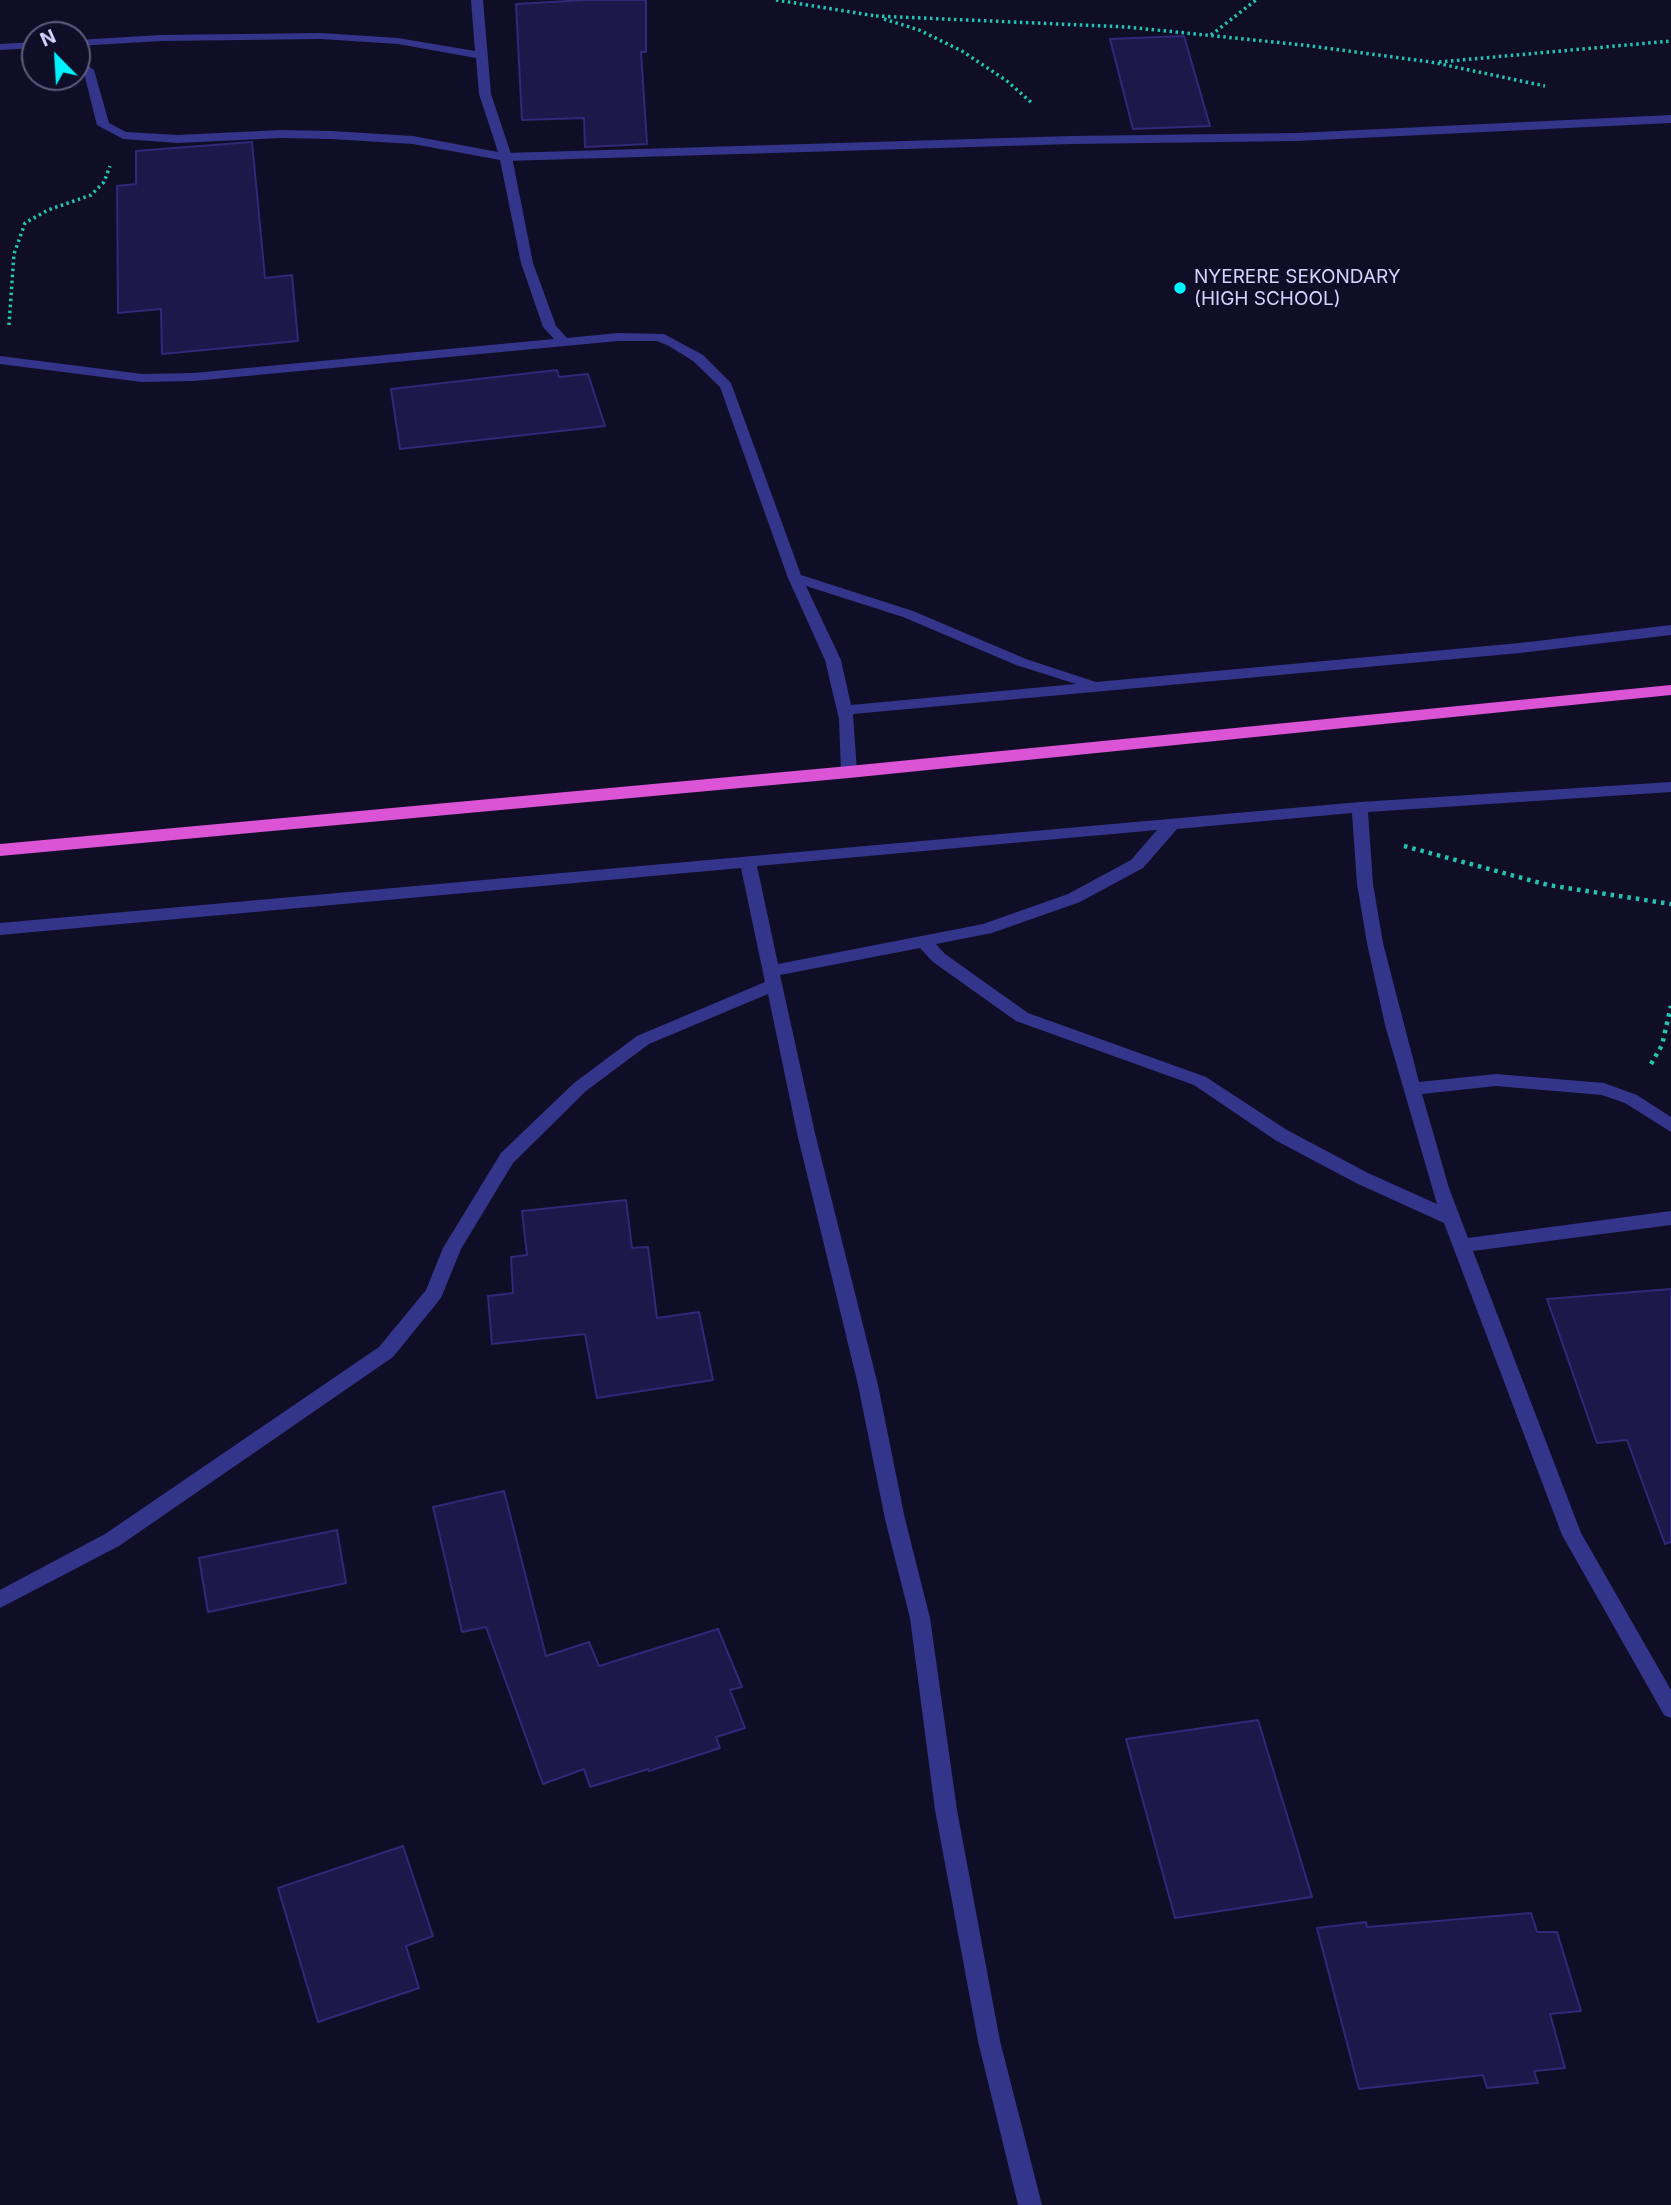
<!DOCTYPE html>
<html>
<head>
<meta charset="utf-8">
<style>
	body { margin:0 }
	#map { position:relative; width:1671px; height:2205px; overflow:hidden; background:#100d27; font-family:Inter,sans-serif }
	canvas { display:block }
	.north { position:absolute; left:21px; top:21px; width:70px; height:70px; box-sizing:border-box; background:#100d27; border:2px solid #5f5c7d; border-radius:50%; rotate:336deg; font-size:19px; font-weight:700; line-height:28px; text-align:center; color:#d5d3ff }
	.north::after { content:''; display:block; margin:auto; width:24px; height:32px; background:#00f3fe; clip-path:polygon(50% 0,100% 100%,50% 72%,0 100%) }
</style>
</head>
<body>
<div id="map">
<canvas width="1671" height="2205"></canvas>
<div class="north">N</div>
</div>
<script>
const ctx = document.querySelector('canvas').getContext('2d');
ctx.lineJoin = 'round';
function fillPath(path, color) {
  ctx.fillStyle = color;
  ctx.fill(path, 'evenodd');
}
function poly(rows) {
  const path = new Path2D();
  for (const r of rows) {
    path.moveTo(r[0], r[1]);
    for (let i = 2; i < r.length; i += 2) path.lineTo(r[i], r[i + 1]);
  }
  return path;
}
function stroke(path, color, width, dash) {
  ctx.strokeStyle = color;
  ctx.lineWidth = width;
  ctx.lineCap = dash ? 'butt' : 'round';
  ctx.setLineDash(dash || []);
  ctx.stroke(path);
}
function label(font, color, halo, rows, align = 'center') {
  ctx.font = font + ' Inter,sans-serif';
  ctx.lineWidth = 6;
  ctx.setLineDash([]);
  ctx.textBaseline = 'middle';
  ctx.strokeStyle = halo;
  ctx.fillStyle = color;
  for (const [text, x, y, turn = 0] of rows) {
    ctx.save();
    ctx.translate(x, y);
    ctx.rotate((+turn || 0) * Math.PI / 180);
    ctx.textAlign = isNaN(turn) ? turn : align;
    if (halo) ctx.strokeText(text, 0, 0);
    ctx.fillText(text, 0, 0);
    ctx.restore();
  }
}
const building = poly([
	[585,0,646,0,646,52,641,52,647,144,585,147,584,118,522,120,516,4,585,0],
	[1184,36,1210,126,1133,129,1110,39,1184,36],
	[252,142,265,278,292,275,298,341,162,354,161,309,118,313,117,186,136,184,136,151,252,142],
	[557,370,559,377,588,374,605,426,400,449,391,389,557,370],
	[626,1200,632,1248,648,1247,657,1318,699,1312,713,1380,597,1398,585,1334,492,1344,488,1296,513,1293,511,1257,527,1255,522,1211,626,1200],
	[1671,1289,1671,1542,1665,1544,1627,1440,1597,1443,1547,1299,1671,1289],
	[504,1491,546,1656,589,1642,599,1666,718,1629,742,1687,730,1690,745,1728,716,1737,720,1748,649,1771,648,1769,590,1787,584,1769,543,1784,486,1627,462,1632,433,1507,504,1491],
	[337,1530,346,1583,208,1612,199,1558,337,1530],
	[1258,1720,1312,1897,1175,1918,1126,1739,1258,1720],
	[403,1846,433,1936,406,1946,419,1988,318,2022,278,1888,403,1846],
	[1531,1913,1537,1932,1557,1932,1581,2011,1550,2014,1565,2068,1534,2071,1538,2083,1487,2088,1483,2075,1359,2089,1317,1928,1366,1922,1367,1927,1531,1913]
]);
fillPath(building, '#1e174a');
stroke(building, '#322778', 2);
stroke(poly([
	[776,0,876,16],
	[876,16,1127,27,1303,45,1431,62,1545,86],
	[884,19,919,30,962,51,1007,81,1033,104],
	[1211,35,1256,0],
	[1439,62,1671,41],
	[9,325,14,254,25,223,48,210,91,195,104,182,110,166]
]), '#23c3b0', 3.5, [2.5, 3.5]);
stroke(poly([
	[1404,846,1548,885,1671,904],
	[1651,1064,1662,1045,1671,1006]
]), '#23c3b0', 4.5, [3.5, 5]);
fillPath(poly([
	[1671,115,1671,123,1297,141,1072,144,506,161,500,157,506,153,1072,136,1297,133,1671,115]
]), '#33358b');
fillPath(poly([
	[471,0,483,0,491,94,512,157,533,263,556,326,567,338,618,333,664,334,703,355,731,383,801,575,913,611,1026,659,1096,682,1520,643,1671,625,1671,635,1520,653,853,714,857,772,849,777,841,772,839,719,825,660,788,578,720,387,693,361,669,346,657,341,618,341,194,381,142,382,0,364,0,356,142,374,194,373,554,339,543,327,521,263,500,160,413,144,331,139,281,138,178,143,123,139,97,125,84,73,77,68,77,58,94,70,109,123,126,132,178,135,281,130,331,131,413,136,498,152,479,94,476,58,398,44,321,39,161,41,77,46,77,40,161,35,321,33,398,38,475,51,471,0],
	[806,586,903,617,1016,665,1076,684,851,705,841,660,806,586],
	[35,42,35,48,0,50,0,44,35,42],
	[1671,782,1671,792,1368,812,1373,884,1383,943,1419,1082,1496,1074,1604,1083,1637,1095,1671,1117,1671,1132,1625,1103,1602,1095,1496,1086,1422,1094,1449,1188,1468,1238,1671,1211,1671,1225,1473,1251,1581,1533,1671,1690,1671,1718,1664,1715,1562,1535,1444,1223,1356,1183,1275,1140,1194,1085,1016,1021,933,962,920,948,780,975,815,1133,878,1385,905,1519,930,1618,957,1810,1000,2041,1042,2205,1018,2205,978,2041,935,1810,910,1618,885,1519,858,1385,797,1133,768,994,649,1044,586,1091,513,1163,461,1249,441,1298,393,1357,119,1546,0,1608,0,1590,105,1534,379,1347,426,1290,443,1248,501,1153,574,1083,637,1036,765,982,741,868,0,935,0,923,1360,802,1671,782],
	[1352,813,1357,884,1367,943,1385,1025,1437,1204,1368,1173,1287,1130,1206,1077,1028,1013,945,954,936,944,992,933,1080,902,1143,868,1177,829,1352,813],
	[1157,830,1131,860,1068,894,983,924,778,964,757,866,1157,830]
]), '#33358b');
fillPath(poly([
	[1671,685,1671,695,849,778,0,856,0,844,849,766,1671,685]
]), '#dc54d6');
for (const [x, y, r, color] of [
	[1180,288,7,"#00f3fe"]
]) {
  const dot = new Path2D();
  dot.arc(x, y, r, 0, 2 * Math.PI);
  ctx.fillStyle = color;
  ctx.fill(dot);
  stroke(dot, '#100d27', 2.5);
}
label('19px', '#d5d3ff', '#100d27', [
	["NYERERE SEKONDARY",1194,277],
	["(HIGH SCHOOL)",1194,299]
], 'left');
</script>
</body>
</html>
